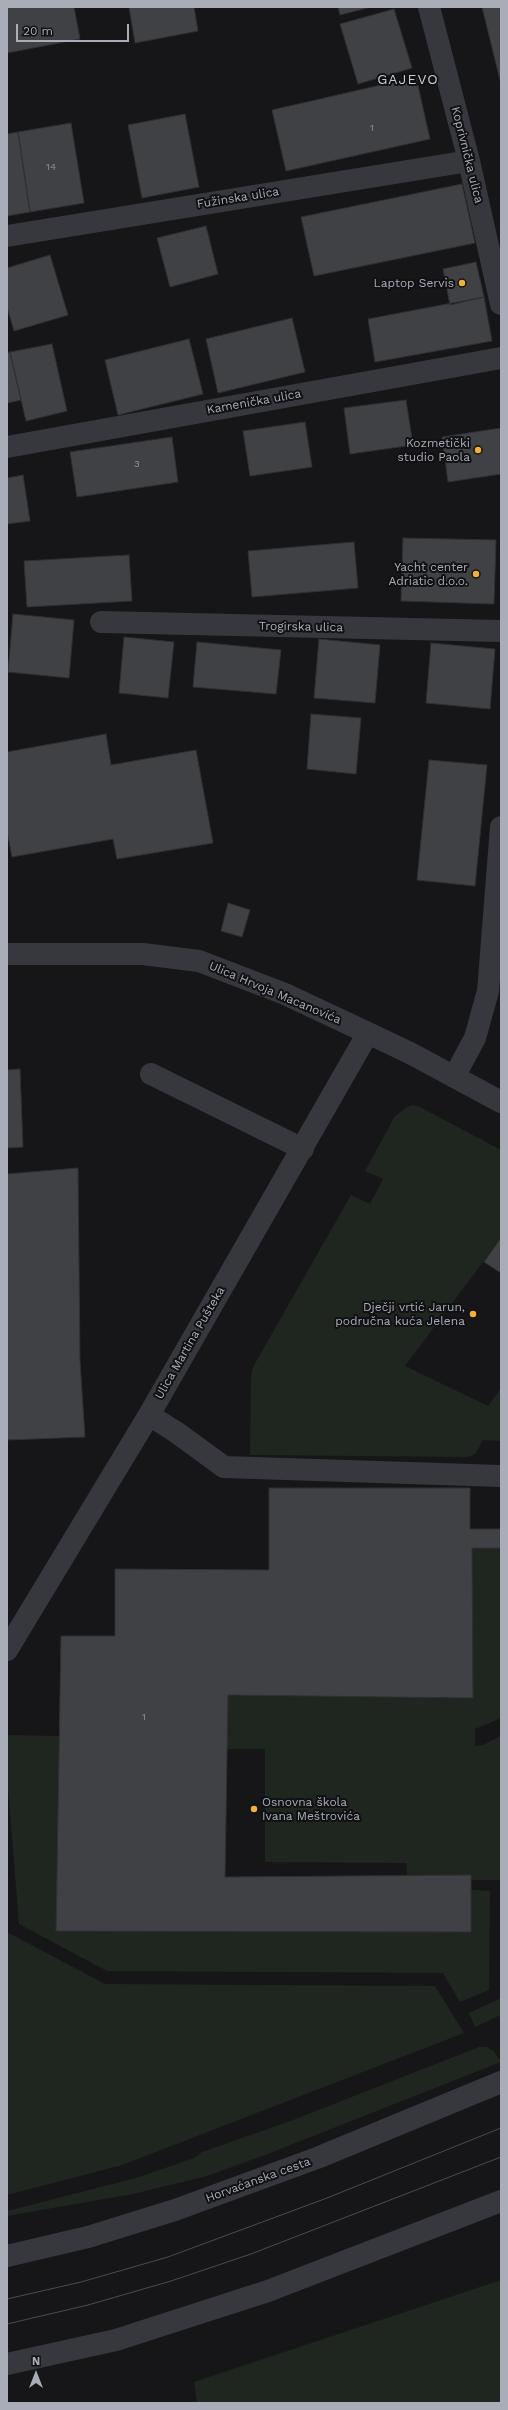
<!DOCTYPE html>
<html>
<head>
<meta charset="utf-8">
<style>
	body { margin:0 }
	#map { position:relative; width:508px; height:2410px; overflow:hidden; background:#161618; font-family:"Work Sans",sans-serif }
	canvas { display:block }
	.frame { position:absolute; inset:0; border:8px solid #a8adb8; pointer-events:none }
	.north { position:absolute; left:16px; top:2354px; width:40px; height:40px; -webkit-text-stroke:3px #111113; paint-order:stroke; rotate:0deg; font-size:11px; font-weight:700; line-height:16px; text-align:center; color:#a8adb8 }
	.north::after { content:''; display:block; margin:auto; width:14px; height:18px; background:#a8adb8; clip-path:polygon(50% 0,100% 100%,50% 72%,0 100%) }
	.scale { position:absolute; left:16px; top:24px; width:113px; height:18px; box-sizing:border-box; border:2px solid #a8adb8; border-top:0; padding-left:5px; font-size:12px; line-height:14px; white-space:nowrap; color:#a8adb8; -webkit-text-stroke:3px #111113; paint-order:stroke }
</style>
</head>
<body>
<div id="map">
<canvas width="508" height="2410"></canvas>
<div class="frame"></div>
<div class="north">N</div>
<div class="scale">20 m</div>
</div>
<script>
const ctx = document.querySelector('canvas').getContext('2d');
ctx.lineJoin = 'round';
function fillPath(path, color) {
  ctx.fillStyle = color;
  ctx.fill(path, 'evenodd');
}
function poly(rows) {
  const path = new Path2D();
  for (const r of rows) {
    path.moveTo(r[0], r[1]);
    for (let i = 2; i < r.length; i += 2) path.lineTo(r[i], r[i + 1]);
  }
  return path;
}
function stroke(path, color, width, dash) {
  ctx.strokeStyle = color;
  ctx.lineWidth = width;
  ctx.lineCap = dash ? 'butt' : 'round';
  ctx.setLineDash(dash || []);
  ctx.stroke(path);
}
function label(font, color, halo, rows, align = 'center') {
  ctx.font = font + ' "Work Sans",sans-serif';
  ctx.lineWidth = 4;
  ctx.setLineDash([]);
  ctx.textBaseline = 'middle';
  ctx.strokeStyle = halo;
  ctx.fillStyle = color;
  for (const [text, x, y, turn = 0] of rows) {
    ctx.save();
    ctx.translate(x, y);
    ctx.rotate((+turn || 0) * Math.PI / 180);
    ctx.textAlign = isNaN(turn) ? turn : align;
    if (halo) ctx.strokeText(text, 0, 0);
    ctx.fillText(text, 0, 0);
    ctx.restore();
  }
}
fillPath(poly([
	[413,1105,420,1107,501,1150,501,1238,405,1366,488,1406,501,1388,501,1441,483,1440,475,1454,468,1457,250,1455,251,1376,253,1367,351,1195,370,1204,383,1179,365,1171,395,1116,407,1107],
	[472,1548,501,1548,501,1718,475,1729,475,1746,483,1745,501,1736,501,1880,471,1880,470,1875,407,1875,406,1863,265,1862,265,1749,227,1749,228,1695,473,1698],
	[7,1735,59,1736,57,1931,470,1932,471,1890,490,1891,489,1990,460,2002,443,1973,107,1971,19,1924,7,1776],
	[7,1929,7,1932,105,1984,435,1986,464,2033,122,2165,7,2195],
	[501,1979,501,2015,475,2027,469,2013,501,1998],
	[479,2047,487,2047,494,2051,501,2062,265,2155,207,2176,133,2194,7,2216,7,2211,136,2178,194,2158,202,2152,293,2120],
	[501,2280,501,2403,197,2403,194,2382]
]), '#1e261f');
const building = poly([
	[7,7,74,7,80,39,7,53,7,7],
	[129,7,194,7,198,31,135,43,129,7],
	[338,7,371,7,340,15,338,7],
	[482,7,501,7,501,84,482,7],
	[394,9,412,68,358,84,340,24,394,9],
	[416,77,430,139,286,171,272,110,416,77],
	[185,114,199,187,142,198,128,125,185,114],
	[71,123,84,203,30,212,18,132,71,123],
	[18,132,30,212,7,216,7,134,18,132],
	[462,184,475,243,314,276,301,217,462,184],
	[206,226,218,274,170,287,157,238,206,226],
	[50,255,68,315,14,331,7,307,7,268,50,255],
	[476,262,484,297,450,305,443,269,476,262],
	[484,297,492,341,375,362,368,319,484,297],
	[292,318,305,372,218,393,206,339,292,318],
	[189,339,203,394,118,415,105,360,189,339],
	[52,344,67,411,26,421,10,352,52,344],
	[10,352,21,400,7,403,7,353,10,352],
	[406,400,413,445,350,454,344,408,406,400],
	[305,422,312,467,250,476,243,431,305,422],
	[501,428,501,474,448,482,442,437,501,428],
	[172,437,178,482,77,497,70,452,172,437],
	[23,475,30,521,7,524,7,478,23,475],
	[403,538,496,540,494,604,401,601,403,538],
	[354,542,358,588,252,597,248,551,354,542],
	[129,555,132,601,27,607,24,561,129,555],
	[13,614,74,620,69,678,8,672,13,614],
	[124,637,174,642,168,698,119,693,124,637],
	[319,639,380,645,375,703,314,698,319,639],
	[197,642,281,650,276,694,193,687,197,642],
	[431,643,495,649,490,709,426,703,431,643],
	[311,714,361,718,356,774,307,769,311,714],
	[106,734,111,765,196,750,213,843,117,859,113,839,12,857,7,831,7,752,106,734],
	[429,760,487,765,475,886,417,880,429,760],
	[228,903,250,910,242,937,221,931,228,903],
	[20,1069,23,1147,7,1148,7,1070,20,1069],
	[78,1168,80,1361,85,1437,7,1440,7,1174,78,1168],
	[501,1238,501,1273,484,1262,501,1238],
	[269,1488,470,1488,470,1529,501,1529,501,1548,472,1548,473,1698,228,1695,225,1877,471,1875,471,1932,56,1931,61,1636,115,1636,115,1569,269,1570,269,1488]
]);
fillPath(building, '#404145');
stroke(building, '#303034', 1);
stroke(poly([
	[429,7,469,161,501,304],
	[7,236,469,161],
	[7,447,501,358],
	[101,622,501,631],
	[7,954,143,954,199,961,285,994,368,1033,410,1053,501,1102],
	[151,1074,303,1149],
	[454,1077,475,1038,488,991,501,827],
	[149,1415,176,1432,224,1467,501,1476],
	[7,1650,149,1415,368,1033],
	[7,2256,88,2237,175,2210,317,2158,501,2082],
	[7,2364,116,2340,268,2291,501,2201]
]), '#37383d', 22);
stroke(poly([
	[7,2299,81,2282,168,2257,327,2198,501,2128],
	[7,2324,88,2305,171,2281,251,2254,501,2157]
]), '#4a4c52', 1);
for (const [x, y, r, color] of [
	[462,283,4,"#f2b134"],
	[478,450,4,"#f2b134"],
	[476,574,4,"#f2b134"],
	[473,1314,4,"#f2b134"],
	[254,1809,4,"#f2b134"]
]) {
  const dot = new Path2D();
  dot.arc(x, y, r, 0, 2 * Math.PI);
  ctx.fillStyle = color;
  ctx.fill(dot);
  stroke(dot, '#111113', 1.5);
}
label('10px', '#8e929b', null, [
	["1",372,128],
	["14",51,167],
	["3",137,464],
	["1",144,1717]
]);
label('12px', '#a8adb8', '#111113', [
	["Koprivnička ulica",467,155,76],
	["Fužinska ulica",238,198,-9],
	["Kamenička ulica",254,402,-10],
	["Trogirska ulica",301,627,1],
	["Ulica Hrvoja Macanovića",275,993,23],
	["Ulica Martina Pušteka",190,1343,-60],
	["Horvaćanska cesta",258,2180,-20]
]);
label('12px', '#a8adb8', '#111113', [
	["Laptop Servis",454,283],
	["Kozmetički",470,443],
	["studio Paola",470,457],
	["Yacht center",468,567],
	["Adriatic d.o.o.",468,581],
	["Dječji vrtić Jarun,",465,1307],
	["područna kuća Jelena",465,1321],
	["Osnovna škola",262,1802,"left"],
	["Ivana Meštrovića",262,1816,"left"]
], 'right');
ctx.letterSpacing = '1px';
label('14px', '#c9ccd4', '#111113', [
	["GAJEVO",408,80]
]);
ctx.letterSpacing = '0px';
</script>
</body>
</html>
